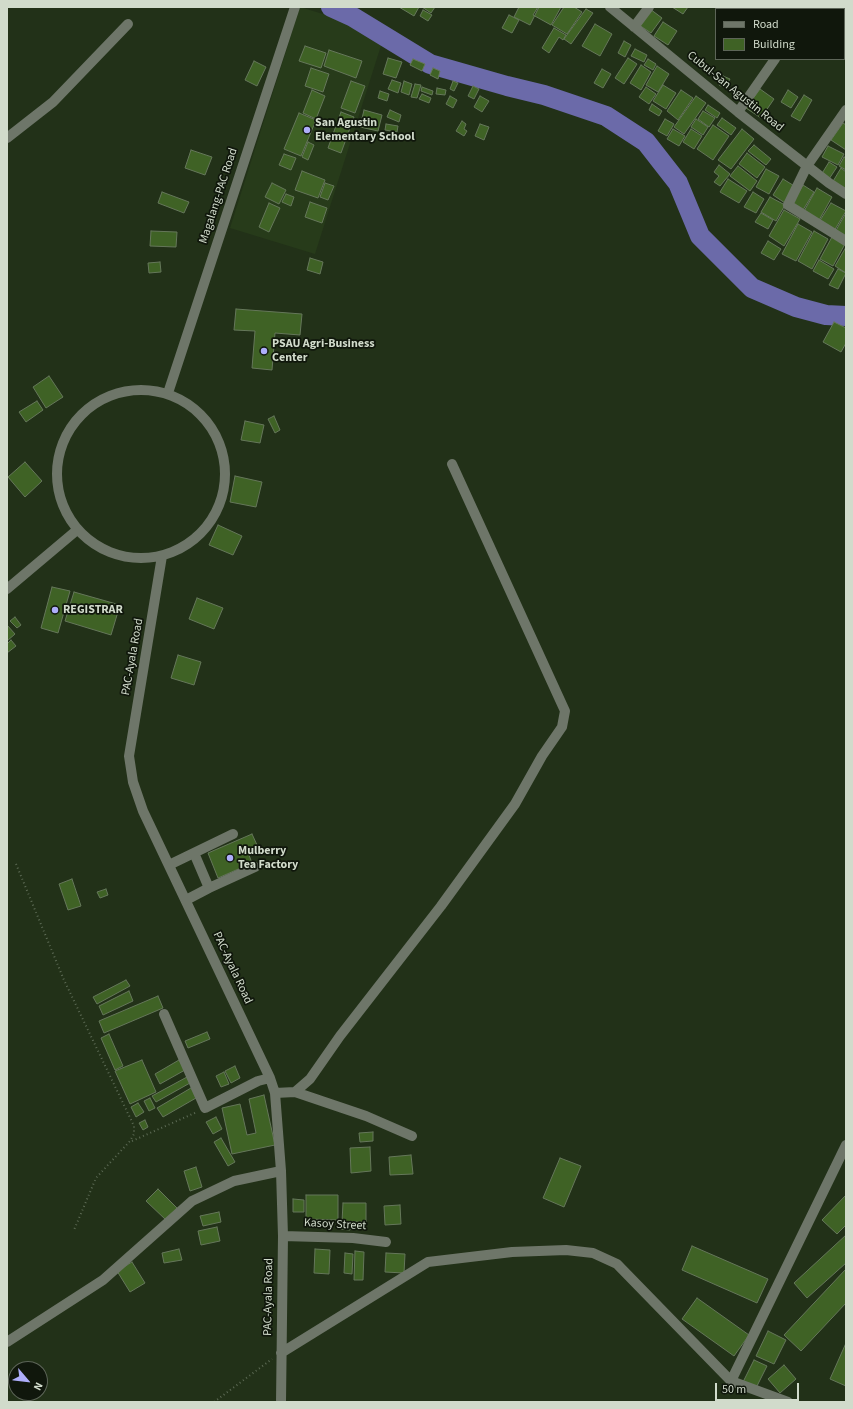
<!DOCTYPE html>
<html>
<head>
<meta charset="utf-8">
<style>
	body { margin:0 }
	#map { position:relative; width:853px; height:1409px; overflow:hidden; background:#223118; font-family:"Source Sans 3",sans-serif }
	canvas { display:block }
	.frame { position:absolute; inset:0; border:8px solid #d1dbcb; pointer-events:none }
	.legend { position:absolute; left:715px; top:8px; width:130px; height:52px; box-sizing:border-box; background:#10170c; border:1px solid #5d6558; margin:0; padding:5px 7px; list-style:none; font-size:12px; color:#d1dbcb }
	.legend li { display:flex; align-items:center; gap:8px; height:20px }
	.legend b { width:20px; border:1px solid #5d6558 }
	.north { position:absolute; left:8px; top:1361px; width:40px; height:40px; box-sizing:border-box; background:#10170c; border:1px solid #5d6558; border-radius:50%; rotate:118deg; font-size:11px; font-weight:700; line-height:16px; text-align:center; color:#d1dbcb }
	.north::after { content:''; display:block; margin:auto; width:14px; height:18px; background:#aeaefa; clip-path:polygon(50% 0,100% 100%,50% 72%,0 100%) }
	.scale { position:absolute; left:715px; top:1383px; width:84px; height:18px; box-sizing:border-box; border:2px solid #d1dbcb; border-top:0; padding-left:5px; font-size:12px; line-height:14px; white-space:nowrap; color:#d1dbcb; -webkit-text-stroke:3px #10170c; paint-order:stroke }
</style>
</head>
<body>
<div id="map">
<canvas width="853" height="1409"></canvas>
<div class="frame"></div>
<ul class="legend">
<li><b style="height:5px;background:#6e7669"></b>Road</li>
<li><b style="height:11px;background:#3f6225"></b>Building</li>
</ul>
<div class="north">N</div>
<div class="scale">50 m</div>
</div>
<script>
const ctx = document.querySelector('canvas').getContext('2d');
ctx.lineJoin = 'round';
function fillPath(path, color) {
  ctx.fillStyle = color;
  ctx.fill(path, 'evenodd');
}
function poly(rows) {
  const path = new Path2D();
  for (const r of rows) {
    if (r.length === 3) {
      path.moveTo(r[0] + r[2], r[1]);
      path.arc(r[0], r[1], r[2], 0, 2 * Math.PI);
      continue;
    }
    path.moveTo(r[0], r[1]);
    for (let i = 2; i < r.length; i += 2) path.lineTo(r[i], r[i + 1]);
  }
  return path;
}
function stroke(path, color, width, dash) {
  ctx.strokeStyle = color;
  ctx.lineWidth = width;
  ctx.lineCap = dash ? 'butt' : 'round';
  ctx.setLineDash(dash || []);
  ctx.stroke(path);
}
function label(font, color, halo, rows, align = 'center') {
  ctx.font = font + ' "Source Sans 3",sans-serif';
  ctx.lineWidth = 3.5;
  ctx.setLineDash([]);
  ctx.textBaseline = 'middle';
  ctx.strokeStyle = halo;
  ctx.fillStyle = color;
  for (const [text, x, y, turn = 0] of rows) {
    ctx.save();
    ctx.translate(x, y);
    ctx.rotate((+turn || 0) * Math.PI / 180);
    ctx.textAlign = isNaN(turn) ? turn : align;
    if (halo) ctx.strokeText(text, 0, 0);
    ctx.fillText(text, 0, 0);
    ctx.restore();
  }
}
fillPath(poly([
	[300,7,385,33,315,254,230,228]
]), '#273b1a');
stroke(poly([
	[331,7,353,17,430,64,507,86,544,95,606,116,646,142,678,183,700,236,752,288,796,307,826,315,846,316]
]), '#6b6aa9', 20);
const building = poly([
	[399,7,419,7,414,16,399,7],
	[422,7,435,7,431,13,422,7],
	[519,7,539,7,530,25,514,17,519,7],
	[538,7,561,7,551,25,533,15,538,7],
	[564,7,574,7,582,12,567,34,552,25,564,7],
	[672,7,688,7,683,14,672,7],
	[586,9,593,13,571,44,564,39,586,9],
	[650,9,662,18,651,33,639,25,650,9],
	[423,10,432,15,428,21,420,16,423,10],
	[509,15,519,20,512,33,502,28,509,15],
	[663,22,677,31,668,45,654,36,663,22],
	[595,24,612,34,600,56,582,46,595,24],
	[554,28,566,35,563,40,559,37,549,53,542,48,554,28],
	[624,41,631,45,625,57,618,53,624,41],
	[305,46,326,53,321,68,299,61,305,46],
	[635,49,647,55,644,62,631,56,635,49],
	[329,50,362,61,356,78,324,66,329,50],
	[388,58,402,62,396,78,383,74,388,58],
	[628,58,637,64,624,84,615,78,628,58],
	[413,59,425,64,422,71,410,65,413,59],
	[648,59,656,64,653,70,644,65,648,59],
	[254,61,266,67,257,86,245,80,254,61],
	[641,65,651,72,641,90,630,83,641,65],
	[657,66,669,74,658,92,646,85,657,66],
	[311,68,329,74,323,92,305,86,311,68],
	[433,68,440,71,438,79,430,75,433,68],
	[602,69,611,74,603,88,594,83,602,69],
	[723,76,730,79,725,88,719,85,723,76],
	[392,80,401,83,398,93,388,89,392,80],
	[351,81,365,86,355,113,341,108,351,81],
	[404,81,412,84,409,95,401,92,404,81],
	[453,81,458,83,454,91,450,89,453,81],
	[415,84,421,85,417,98,411,97,415,84],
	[663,85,676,93,666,109,653,101,663,85],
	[473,86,479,89,474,99,468,96,473,86],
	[422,87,433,91,432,95,421,91,422,87],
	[646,87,656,94,649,104,639,97,646,87],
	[437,88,446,90,445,95,436,94,437,88],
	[760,89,774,99,761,118,746,108,760,89],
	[312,90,325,96,316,119,303,113,312,90],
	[681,90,693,98,678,120,667,111,681,90],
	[788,90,798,97,791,108,781,102,788,90],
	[380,91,389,94,387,101,378,98,380,91],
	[422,94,431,98,429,103,419,99,422,94],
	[804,95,812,100,800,121,791,116,804,95],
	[450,96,457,100,453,108,446,104,450,96],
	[480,96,489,101,482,112,474,107,480,96],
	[696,96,706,103,684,134,674,127,696,96],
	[652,104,662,111,659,116,649,110,652,104],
	[708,105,720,113,717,118,705,110,708,105],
	[364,110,382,115,378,131,360,127,364,110],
	[390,110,401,115,399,122,387,117,390,110],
	[703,111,715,118,709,127,698,119,703,111],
	[341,112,354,117,341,153,328,148,341,112],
	[299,113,316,120,301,156,284,149,299,113],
	[722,118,736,128,731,135,717,125,722,118],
	[665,119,674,124,667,136,658,131,665,119],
	[696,119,708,127,703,135,691,127,696,119],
	[462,121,466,124,464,129,467,131,464,136,456,131,462,121],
	[843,123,846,125,846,150,831,140,843,123],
	[386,124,398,126,397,132,385,130,386,124],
	[480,124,489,127,484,140,475,136,480,124],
	[713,125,729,136,713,160,697,149,713,125],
	[673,129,685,136,679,146,667,139,673,129],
	[691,129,702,136,694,149,683,142,691,129],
	[742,129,754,139,731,169,718,160,742,129],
	[308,142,314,145,308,160,302,157,308,142],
	[754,145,771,159,766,165,748,151,754,145],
	[828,146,844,154,838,165,822,157,828,146],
	[191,150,212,157,205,175,185,168,191,150],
	[747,153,765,167,757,178,739,164,747,153],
	[284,154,296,158,291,170,279,165,284,154],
	[844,157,846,158,846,170,839,166,844,157],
	[829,162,837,167,829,179,821,175,829,162],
	[719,165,730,174,720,186,714,182,719,176,714,172,719,165],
	[738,166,757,181,750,191,730,176,738,166],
	[841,168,846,172,846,189,832,183,841,168],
	[766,169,779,176,769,194,756,187,766,169],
	[302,171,325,180,318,198,295,190,302,171],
	[728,179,747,191,739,203,720,192,728,179],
	[783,179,796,187,785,203,773,195,783,179],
	[272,183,286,190,279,204,265,197,272,183],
	[325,183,334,186,328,200,320,197,325,183],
	[803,185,814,192,803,210,792,204,803,185],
	[817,188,832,197,818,222,803,213,817,188],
	[162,192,189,202,184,213,158,203,162,192],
	[753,192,764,199,756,213,744,207,753,192],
	[286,194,294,197,291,206,282,202,286,194],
	[770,197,785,205,776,221,761,212,770,197],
	[310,202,327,208,322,223,305,217,310,202],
	[269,203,280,208,269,232,259,227,269,203],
	[831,203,846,211,834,231,819,222,831,203],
	[784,210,800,219,784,246,769,236,784,210],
	[761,213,773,220,768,229,755,222,761,213],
	[846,213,846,239,835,232,846,213],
	[798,224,812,232,796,261,782,254,798,224],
	[151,231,177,232,176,247,150,246,151,231],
	[814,231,828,239,812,269,798,261,814,231],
	[832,237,845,244,833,266,820,259,832,237],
	[768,241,781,249,774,260,761,253,768,241],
	[846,247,846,273,835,266,846,247],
	[310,258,323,262,320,274,307,270,310,258],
	[819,260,834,269,828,279,813,271,819,260],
	[160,262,161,272,149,273,148,263,160,262],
	[838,269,846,273,838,289,829,285,838,269],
	[236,309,302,314,300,335,275,333,272,370,252,368,255,331,234,330,236,309],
	[834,322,846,328,846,343,841,352,823,342,834,322],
	[49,376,63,397,46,408,33,387,49,376],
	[37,401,43,410,26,422,19,412,37,401],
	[274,416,280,430,275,433,268,419,274,416],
	[245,421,264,425,260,443,241,440,245,421],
	[25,462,42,481,25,497,8,477,25,462],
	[235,476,262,482,256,507,230,502,235,476],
	[218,525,242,536,233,555,209,545,218,525],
	[52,587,70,591,58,633,41,628,52,587],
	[74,592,120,605,111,635,65,621,74,592],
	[197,598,223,608,214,629,189,619,197,598],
	[15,617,21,625,17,628,10,621,15,617],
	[7,625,15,634,7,641,7,625],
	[11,640,16,646,7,653,7,644,11,640],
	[178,655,201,662,194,685,171,678,178,655],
	[252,834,257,845,247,850,252,863,218,878,208,853,252,834],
	[72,879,81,906,68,910,59,884,72,879],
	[106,889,108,895,100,898,97,892,106,889],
	[126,980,130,986,97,1004,93,997,126,980],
	[129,991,133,1001,103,1015,99,1006,129,991],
	[158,996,163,1008,104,1033,99,1021,158,996],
	[207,1032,210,1039,188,1048,185,1041,207,1032],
	[109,1034,123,1066,115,1070,101,1038,109,1034],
	[142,1060,156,1092,130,1104,115,1071,142,1060],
	[179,1060,185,1070,160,1084,155,1074,179,1060],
	[235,1066,240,1078,231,1083,225,1071,235,1066],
	[224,1072,229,1084,221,1087,216,1076,224,1072],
	[187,1077,190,1083,156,1102,152,1096,187,1077],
	[191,1088,196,1098,163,1117,157,1108,191,1088],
	[264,1095,275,1145,232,1154,222,1108,240,1104,247,1135,256,1133,249,1099,264,1095],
	[150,1098,155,1108,149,1111,144,1101,150,1098],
	[138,1103,144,1112,136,1117,131,1107,138,1103],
	[216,1117,222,1129,213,1134,206,1122,216,1117],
	[145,1120,148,1127,143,1130,139,1123,145,1120],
	[373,1132,373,1141,360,1142,359,1133,373,1132],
	[221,1138,235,1162,228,1166,214,1142,221,1138],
	[370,1147,371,1171,351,1173,350,1148,370,1147],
	[411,1155,413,1174,390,1175,389,1157,411,1155],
	[560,1158,581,1166,564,1207,543,1198,560,1158],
	[196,1167,202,1187,190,1191,184,1171,196,1167],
	[158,1189,177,1208,166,1220,146,1201,158,1189],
	[306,1195,338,1195,338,1220,306,1219,306,1195],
	[846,1195,846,1225,837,1234,822,1220,846,1195],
	[293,1199,304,1200,304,1212,293,1212,293,1199],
	[343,1203,366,1203,366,1222,342,1222,343,1203],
	[400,1205,401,1224,385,1225,384,1206,400,1205],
	[219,1212,221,1222,203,1226,200,1216,219,1212],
	[341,1223,350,1223,350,1230,341,1229,341,1223],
	[217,1227,220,1241,201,1245,198,1231,217,1227],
	[846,1235,846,1263,807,1298,794,1283,846,1235],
	[692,1246,768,1279,757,1303,682,1270,692,1246],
	[179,1249,182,1260,164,1263,162,1253,179,1249],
	[315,1249,330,1250,329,1274,314,1273,315,1249],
	[355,1251,364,1252,363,1280,354,1280,355,1251],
	[345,1253,353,1254,352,1274,344,1273,345,1253],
	[386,1253,405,1254,404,1273,385,1272,386,1253],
	[132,1262,145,1283,130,1292,117,1271,132,1262],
	[846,1269,846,1303,801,1351,784,1335,846,1269],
	[697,1298,749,1335,734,1356,682,1319,697,1298],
	[768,1331,786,1340,774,1364,756,1356,768,1331],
	[846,1343,846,1386,830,1379,846,1343],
	[754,1360,767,1366,756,1388,743,1382,754,1360],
	[784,1365,796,1379,780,1393,768,1379,784,1365]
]);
fillPath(building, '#3f6225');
stroke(building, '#65775a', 1);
stroke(poly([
	[16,864,64,980,134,1126,134,1134,130,1141,96,1178,74,1230],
	[132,1141,197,1112],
	[214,1402,272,1359]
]), '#5c6a54', 2, [1, 3]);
stroke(poly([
	[610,7,738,112,829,183,846,194],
	[810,9,812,7],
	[634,27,649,7],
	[846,110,807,166,788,205,846,241],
	[738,112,775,59],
	[7,138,53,102,128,24],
	[141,474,84],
	[168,393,295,7],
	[162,556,129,756,133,782,143,811,270,1078,275,1093,281,1171,283,1236,281,1402],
	[7,589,77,530],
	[194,853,209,888],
	[169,865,233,834],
	[186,900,209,888,255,867],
	[164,1014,205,1108,258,1081,270,1078],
	[295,1092,366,1116,412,1136],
	[275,1093,295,1092,310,1079,340,1036,441,906,515,804,542,756,562,727,565,711,452,464],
	[283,1236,353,1238,386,1242],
	[7,1342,103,1280,192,1201,234,1181,281,1171],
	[281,1353,428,1262,512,1252,566,1250,593,1253,617,1264,731,1381,788,1402],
	[731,1381,846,1145]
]), '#6e7669', 10);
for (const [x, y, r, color] of [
	[307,130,4,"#aeaefa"],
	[264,351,4,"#aeaefa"],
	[55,610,4,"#aeaefa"],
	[230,858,4,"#aeaefa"]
]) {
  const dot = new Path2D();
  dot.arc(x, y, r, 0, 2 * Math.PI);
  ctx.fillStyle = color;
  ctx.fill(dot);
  stroke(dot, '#10170c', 1.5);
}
label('12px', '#d1dbcb', '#10170c', [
	["Cubul-San Agustin Road",735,92,39],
	["Magalang-PAC Road",219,196,-72],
	["PAC-Ayala Road",133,657,-80],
	["PAC-Ayala Road",232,968,65],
	["Kasoy Street",335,1225,3],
	["PAC-Ayala Road",269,1297,-89]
]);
label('bold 12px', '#d1dbcb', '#10170c', [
	["San Agustin",315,123],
	["Elementary School",315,137],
	["PSAU Agri-Business",272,344],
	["Center",272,358],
	["REGISTRAR",63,610],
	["Mulberry",238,851],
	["Tea Factory",238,865]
], 'left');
</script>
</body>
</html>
